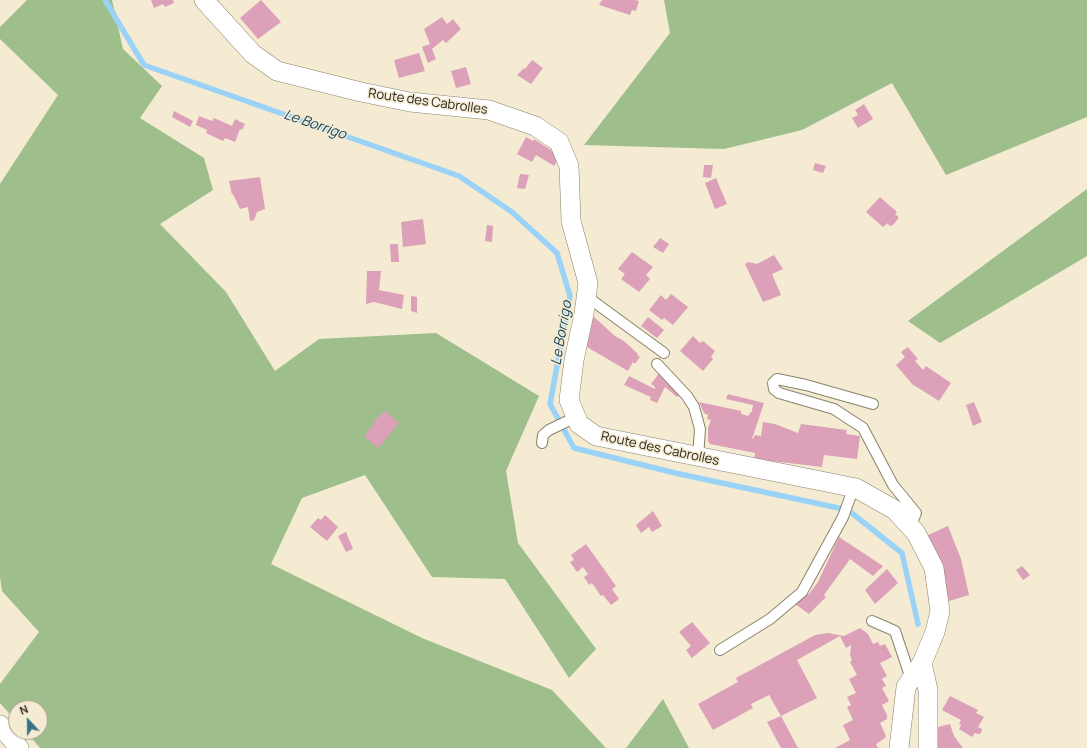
<!DOCTYPE html>
<html>
<head>
<meta charset="utf-8">
<style>
	body { margin:0 }
	#map { position:relative; width:1087px; height:748px; overflow:hidden; background:#f4ebd2; font-family:Manrope,sans-serif }
	canvas { display:block }
	.north { position:absolute; left:8px; top:700px; width:40px; height:40px; box-sizing:border-box; background:#f4ebd2; border:1px solid #a39c8a; border-radius:50%; rotate:338deg; font-size:11px; font-weight:700; line-height:16px; text-align:center; color:#2a261d }
	.north::after { content:''; display:block; margin:auto; width:14px; height:18px; background:#337387; clip-path:polygon(50% 0,100% 100%,50% 72%,0 100%) }
</style>
</head>
<body>
<div id="map">
<canvas width="1087" height="748"></canvas>
<div class="north">N</div>
</div>
<script>
const ctx = document.querySelector('canvas').getContext('2d');
ctx.lineJoin = 'round';
function fillPath(path, color) {
  ctx.fillStyle = color;
  ctx.fill(path, 'evenodd');
}
function poly(rows) {
  const path = new Path2D();
  for (const r of rows) {
    path.moveTo(r[0], r[1]);
    for (let i = 2; i < r.length; i += 2) path.lineTo(r[i], r[i + 1]);
  }
  return path;
}
function stroke(path, color, width, dash) {
  ctx.strokeStyle = color;
  ctx.lineWidth = width;
  ctx.lineCap = dash ? 'butt' : 'round';
  ctx.setLineDash(dash || []);
  ctx.stroke(path);
}
function label(font, color, halo, rows, align = 'center') {
  ctx.font = font + ' Manrope,sans-serif';
  ctx.lineWidth = 3;
  ctx.setLineDash([]);
  ctx.textBaseline = 'middle';
  ctx.strokeStyle = halo;
  ctx.fillStyle = color;
  for (const [text, x, y, turn = 0] of rows) {
    ctx.save();
    ctx.translate(x, y);
    ctx.rotate((+turn || 0) * Math.PI / 180);
    ctx.textAlign = isNaN(turn) ? turn : align;
    if (halo) ctx.strokeText(text, 0, 0);
    ctx.fillText(text, 0, 0);
    ctx.restore();
  }
}
fillPath(poly([
	[27,0,112,0,123,49,162,86,140,118,204,158,213,190,160,224,226,292,275,371,319,339,436,333,539,396,506,471,518,543,596,649,569,678,505,579,432,577,365,475,302,498,271,564,422,638,552,690,606,748,40,748,26,732,40,732,40,708,16,708,16,721,0,703,0,684,39,632,2,591,0,577,0,184,58,95,0,39,0,27],
	[664,0,1087,0,1087,117,946,175,892,83,802,130,724,149,584,145,670,33],
	[1087,189,1087,256,940,343,908,321],
	[663,699,689,748,626,748]
]), '#9ebe8b');
stroke(poly([
	[105,0,144,65,459,176,512,212,557,253,570,296,550,404,574,448,675,473,848,510,902,553,918,624]
]), '#9ad3f7', 5.5);
fillPath(poly([
	[151,0,173,0,174,3,165,7,163,4,154,8],
	[261,0,281,22,258,39,240,18],
	[602,0,635,0,639,1,636,11,632,10,630,15,599,5],
	[442,17,447,24,453,19,461,29,446,43,443,40,432,49,436,59,428,63,422,47,430,44,424,29],
	[419,53,425,71,399,78,394,60],
	[532,60,543,68,531,84,517,75,524,68,525,69],
	[466,67,471,84,456,88,451,71],
	[864,104,873,119,858,128,852,118,858,115,855,110],
	[174,111,193,121,190,127,172,117],
	[199,116,212,121,214,118,232,126,235,119,245,124,242,130,240,129,235,142,225,138,223,141,206,133,207,130,196,125],
	[526,137,533,141,534,139,554,152,554,154,559,158,554,166,536,155,532,162,517,154],
	[815,163,826,166,823,173,813,170],
	[704,165,713,165,711,178,703,177],
	[520,174,529,175,525,189,517,188],
	[260,177,265,209,257,212,254,220,250,221,248,207,240,209,233,194,232,195,229,181],
	[716,178,727,204,715,209,705,183],
	[880,197,897,212,895,215,898,216,898,219,893,225,889,226,888,223,883,227,866,212],
	[423,219,426,244,403,247,401,222],
	[487,225,493,226,492,242,485,241],
	[660,238,669,244,663,253,653,247],
	[390,244,398,244,399,262,391,262],
	[632,252,653,267,646,275,650,279,639,292,621,279,625,274,618,269],
	[774,255,783,269,772,274,781,295,763,302,745,264,748,262,757,264],
	[367,271,381,271,379,290,404,295,402,309,374,302,366,304],
	[671,294,688,307,673,325,664,318,662,320,649,310,661,295,666,300],
	[411,296,417,297,417,313,411,311],
	[593,316,615,336,624,341,638,354,637,355,640,357,635,364,633,362,628,371,587,347],
	[648,317,664,330,657,338,641,326],
	[693,336,700,343,703,341,715,351,711,357,713,359,703,371,680,351],
	[908,347,918,359,915,361,923,370,926,366,951,383,939,401,912,384,896,365,905,357,901,352],
	[660,372,680,394,677,397,665,387,657,403,650,400,651,397,624,385,629,376,655,389,655,387,651,384],
	[728,394,764,403,752,439,753,439,755,435,761,436,763,422,775,424,798,433,801,424,847,430,846,434,860,436,857,459,824,455,822,467,754,459,755,453,710,444,708,441,708,428,711,420,707,419,708,415,704,413,699,402,741,411,741,414,748,416,752,411,753,405,726,399],
	[974,402,982,422,973,426,966,405],
	[385,411,399,423,378,448,364,436,375,423,373,422],
	[653,511,662,526,652,532,649,527,641,533,636,525],
	[325,515,338,527,327,541,310,527,318,518,321,520],
	[948,526,961,559,969,595,949,601,940,566,928,535],
	[346,532,353,549,346,552,338,536],
	[839,537,883,566,873,576,850,559,824,595,826,597,809,614,795,604,809,594,818,582],
	[586,544,616,586,612,589,619,599,611,605,603,595,601,596,592,583,589,585,584,577,588,574,583,567,577,572,570,562,574,560,571,555],
	[1022,566,1030,575,1023,580,1016,570],
	[887,569,898,583,875,604,865,590],
	[692,622,710,643,692,658,686,650,691,646,679,632],
	[860,628,868,634,873,644,878,642,880,646,885,644,892,657,880,663,887,676,882,679,886,686,882,688,889,701,882,705,887,715,887,719,880,723,886,736,885,738,876,744,878,748,835,748,850,740,843,725,853,720,847,707,851,705,847,697,856,693,849,679,857,675,850,662,852,660,850,655,851,645,846,648,840,636,797,660,817,698,781,716,769,695,751,704,753,708,713,730,698,704,738,682,736,678,815,635,828,633,844,636],
	[950,696,978,710,976,713,984,717,978,727,982,729,981,733,978,734,975,733,972,737,959,729,961,725,959,724,961,720,942,710],
	[781,716,798,748,781,748,767,722],
	[950,724,954,736,963,748,937,748,934,728]
]), '#dca0b9');
const service = poly([
	[586,296,664,353],
	[657,364,687,396,694,407,700,429,698,458],
	[873,404,806,385,777,379,773,383,774,389,779,393,834,409,863,428,893,485,916,513,910,527],
	[542,443,543,435,549,430,576,417],
	[872,621,895,631,911,679],
	[720,650,770,619,802,592,843,517,851,495,852,488]
]);
const minor = poly([
	[204,0,253,54,277,71,361,92,410,102,489,110,535,126,559,142,569,166,571,221,588,283,584,314,574,360,569,400,579,424,596,436,856,488,895,510,916,533,934,568,940,611,935,632,922,663,906,687,899,748],
	[922,663,928,690,928,748],
	[0,725,19,748]
]);
stroke(service, '#8a826c', 12);
stroke(minor, '#8a826c', 20);
stroke(service, '#fff', 10);
stroke(minor, '#fff', 19);
label('13px', '#2a261d', '#f4ebd2', [
	["Route des Cabrolles",428,102,8],
	["Route des Cabrolles",660,449,12]
]);
label('italic 14px', '#103e57', '#f4ebd2', [
	["Le Borrigo",315,125,19],
	["Le Borrigo",562,333,-80]
]);
</script>
</body>
</html>
